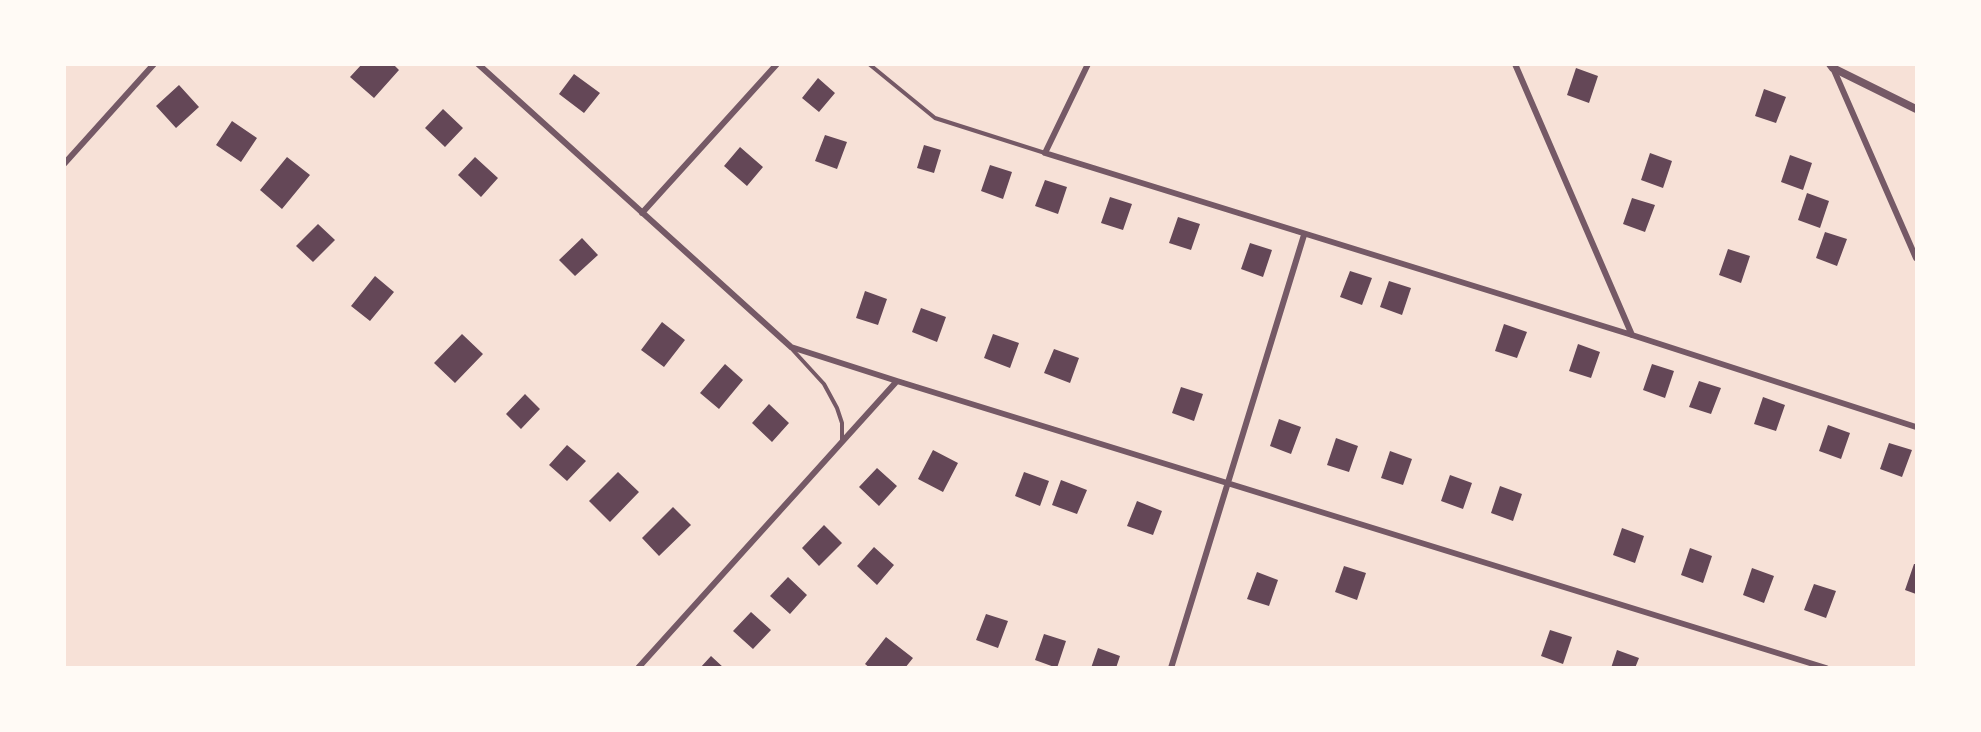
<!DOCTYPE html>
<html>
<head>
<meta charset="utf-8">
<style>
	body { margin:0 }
	#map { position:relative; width:1981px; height:732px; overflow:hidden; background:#f7e1d7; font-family:"IBM Plex Sans",sans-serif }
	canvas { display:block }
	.frame { position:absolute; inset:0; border:66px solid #fffaf5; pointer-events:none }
</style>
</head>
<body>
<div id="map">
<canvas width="1981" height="732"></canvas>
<div class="frame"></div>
</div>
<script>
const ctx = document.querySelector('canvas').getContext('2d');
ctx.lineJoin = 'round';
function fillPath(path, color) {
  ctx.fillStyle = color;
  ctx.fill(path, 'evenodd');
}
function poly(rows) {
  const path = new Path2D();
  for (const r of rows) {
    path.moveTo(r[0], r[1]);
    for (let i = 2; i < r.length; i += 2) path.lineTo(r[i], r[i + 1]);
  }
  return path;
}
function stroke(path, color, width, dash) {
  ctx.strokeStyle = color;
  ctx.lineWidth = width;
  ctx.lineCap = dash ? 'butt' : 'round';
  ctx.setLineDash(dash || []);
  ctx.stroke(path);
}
fillPath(poly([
	[362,64,393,64,399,70,374,98,350,77],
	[1576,68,1598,76,1589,103,1567,95],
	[574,74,600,93,584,113,559,94],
	[818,78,835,93,819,112,802,98],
	[179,85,199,107,176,128,156,106],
	[1764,89,1786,97,1776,123,1755,116],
	[443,109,463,128,445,147,425,128],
	[232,121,257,138,241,162,216,145],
	[825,135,847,142,837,169,815,161],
	[924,145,941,150,934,173,917,168],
	[740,147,763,167,747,186,724,166],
	[1650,153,1672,161,1663,188,1641,180],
	[1790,155,1812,163,1803,190,1781,182],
	[287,157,310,175,282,209,260,190],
	[475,157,498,178,481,197,458,175],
	[990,165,1012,172,1003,199,981,191],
	[1045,180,1067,187,1058,214,1035,206],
	[1807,193,1829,201,1820,228,1798,220],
	[1110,197,1132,204,1123,230,1101,223],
	[1632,198,1655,205,1645,232,1623,224],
	[1178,217,1200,224,1191,250,1169,243],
	[318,224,335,240,313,262,296,246],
	[1825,232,1847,239,1837,266,1816,258],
	[582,238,598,255,575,276,559,260],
	[1250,243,1272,250,1263,277,1241,269],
	[1728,249,1750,256,1741,283,1719,275],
	[1350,271,1372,278,1362,305,1340,297],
	[375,276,394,292,370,321,351,306],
	[1389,281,1411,288,1402,315,1380,307],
	[865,291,887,299,878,325,856,318],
	[921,308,946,317,937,342,912,332],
	[662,322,685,340,664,367,641,350],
	[1504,324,1527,332,1517,358,1495,351],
	[462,334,483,354,455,383,434,363],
	[993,334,1019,343,1010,368,984,358],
	[1578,344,1600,352,1591,378,1569,371],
	[1054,349,1079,358,1070,383,1044,373],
	[725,364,743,380,719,409,700,393],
	[1652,364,1674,371,1665,398,1643,390],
	[1699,381,1721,388,1711,414,1689,407],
	[1181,387,1203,394,1194,421,1172,413],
	[525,394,540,409,521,429,506,414],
	[1763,397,1785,405,1776,431,1754,424],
	[769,404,789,423,772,442,752,423],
	[1279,419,1301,427,1291,454,1270,446],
	[1828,425,1850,433,1841,459,1819,451],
	[1336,438,1358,446,1349,472,1327,465],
	[1889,443,1912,450,1902,477,1880,469],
	[567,445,586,461,567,481,549,465],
	[933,450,958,463,943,492,918,479],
	[1390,451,1412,459,1403,485,1381,478],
	[877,468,897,486,879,506,859,487],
	[618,472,639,492,610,522,589,501],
	[1024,472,1049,481,1040,506,1015,496],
	[1450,475,1472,483,1463,509,1441,501],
	[1061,480,1087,490,1077,514,1052,505],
	[1500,486,1522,494,1513,521,1491,513],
	[1137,501,1162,511,1153,535,1127,526],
	[673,507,691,525,659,556,642,538],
	[824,525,842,543,819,566,802,548],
	[1622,528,1644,536,1635,563,1613,555],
	[874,547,894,565,877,585,857,566],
	[1690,548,1712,556,1703,583,1681,575],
	[1914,564,1916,564,1916,594,1905,590],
	[1344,566,1366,573,1357,600,1335,592],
	[1752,568,1774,576,1764,603,1743,595],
	[1257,572,1278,580,1269,606,1247,599],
	[788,577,807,595,790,614,770,596],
	[1814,584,1836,591,1826,618,1804,610],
	[751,612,771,630,753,649,733,631],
	[986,614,1008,621,998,648,976,640],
	[1550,630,1572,637,1563,664,1541,656],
	[1044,634,1066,641,1057,668,1035,660],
	[886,637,913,658,905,668,870,668,865,664],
	[1098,648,1120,656,1116,668,1091,668],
	[1617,650,1639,658,1635,668,1611,668],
	[711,656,724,668,700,668]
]), '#644757');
stroke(poly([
	[869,64,935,118,1045,153],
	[791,348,824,384,837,408,842,423,842,441]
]), '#755966', 4);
stroke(poly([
	[478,64,791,347,897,381],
	[1088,64,1045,153,1632,335,1916,427],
	[1515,64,1632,335],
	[1833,68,1916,258],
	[64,164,154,64],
	[642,213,777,64],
	[638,668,897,381,1826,668],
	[1171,668,1304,235]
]), '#755966', 6);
stroke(poly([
	[1830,64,1833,68,1916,109]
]), '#755966', 8);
</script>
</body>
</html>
